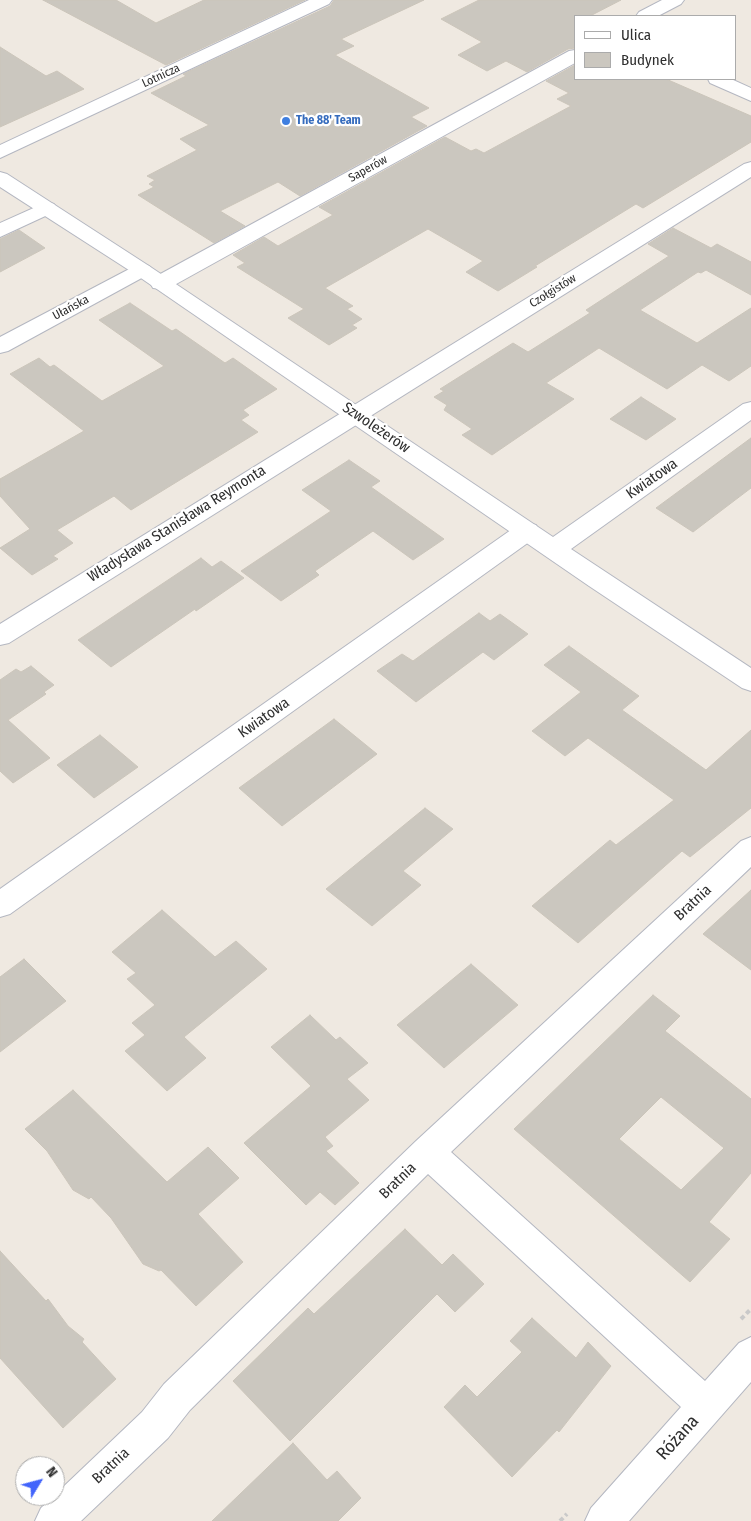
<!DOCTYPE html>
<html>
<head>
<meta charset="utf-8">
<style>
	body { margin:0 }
	#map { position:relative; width:751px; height:1521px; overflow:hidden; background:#efe9e1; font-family:"Fira Sans Condensed",sans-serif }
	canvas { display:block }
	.legend { position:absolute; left:574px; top:15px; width:162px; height:65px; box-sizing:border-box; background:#fff; border:1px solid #ababab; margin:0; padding:6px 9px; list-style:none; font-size:15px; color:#2e2e2e }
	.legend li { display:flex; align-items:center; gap:10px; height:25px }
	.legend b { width:25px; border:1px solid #ababab }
	.north { position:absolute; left:15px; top:1456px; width:50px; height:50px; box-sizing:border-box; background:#fff; border:1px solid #ababab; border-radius:50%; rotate:53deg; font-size:14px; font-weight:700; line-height:20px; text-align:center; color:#2e2e2e }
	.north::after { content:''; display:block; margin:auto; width:18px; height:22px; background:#4264fb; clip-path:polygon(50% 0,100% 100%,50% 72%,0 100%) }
</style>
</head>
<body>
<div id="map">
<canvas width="751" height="1521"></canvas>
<ul class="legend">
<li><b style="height:6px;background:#fff"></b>Ulica</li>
<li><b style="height:14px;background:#cbc7bf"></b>Budynek</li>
</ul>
<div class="north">N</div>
</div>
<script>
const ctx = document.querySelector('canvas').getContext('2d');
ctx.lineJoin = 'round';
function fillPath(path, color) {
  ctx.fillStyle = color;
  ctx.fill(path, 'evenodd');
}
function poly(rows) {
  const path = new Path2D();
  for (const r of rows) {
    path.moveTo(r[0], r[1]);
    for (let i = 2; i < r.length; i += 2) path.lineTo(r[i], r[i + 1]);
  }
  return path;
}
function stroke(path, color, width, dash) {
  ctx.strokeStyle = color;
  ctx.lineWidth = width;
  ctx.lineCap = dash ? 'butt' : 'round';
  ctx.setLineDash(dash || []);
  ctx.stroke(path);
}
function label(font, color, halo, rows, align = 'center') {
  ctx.font = font + ' "Fira Sans Condensed",sans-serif';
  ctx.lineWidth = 4.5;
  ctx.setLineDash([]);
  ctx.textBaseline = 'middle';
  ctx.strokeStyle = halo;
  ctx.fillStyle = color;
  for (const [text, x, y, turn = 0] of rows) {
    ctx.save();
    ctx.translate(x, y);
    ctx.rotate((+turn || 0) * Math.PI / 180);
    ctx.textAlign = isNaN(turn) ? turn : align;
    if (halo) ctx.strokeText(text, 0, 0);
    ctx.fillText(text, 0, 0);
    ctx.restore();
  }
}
const building = poly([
	[43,0,116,0,156,23,204,0,305,0,166,65,43,0],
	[334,0,424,0,341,39,354,46,335,55,429,108,411,117,427,126,300,196,278,182,220,211,245,226,214,243,138,195,154,187,149,184,155,180,147,176,197,150,180,139,209,125,151,93,186,76,183,74,330,6,334,0],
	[479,0,621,0,590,16,575,16,575,48,568,49,527,72,506,61,487,71,458,55,482,42,441,19,479,0],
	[0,47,46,76,57,71,84,89,0,127,0,47],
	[575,65,575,79,666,79,751,116,751,142,643,208,636,204,535,266,537,267,498,291,466,272,483,261,428,229,325,288,353,306,347,309,362,319,352,325,357,328,329,345,288,318,304,309,237,267,245,263,233,255,264,237,278,246,333,215,319,207,445,137,471,151,476,149,484,153,571,106,557,99,569,93,546,81,575,65],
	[673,228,711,248,717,244,751,262,751,295,706,270,701,273,698,272,640,310,697,343,751,308,751,366,729,381,702,365,667,389,599,348,546,383,574,399,492,455,462,435,472,429,444,410,447,405,434,397,444,391,440,389,513,343,528,352,590,313,586,310,669,256,648,244,673,228],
	[19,230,45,248,0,272,0,239,19,230],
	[130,303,172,331,176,329,225,363,233,358,277,389,243,410,249,415,241,420,258,432,131,510,114,496,57,530,73,543,53,556,58,559,32,575,0,548,30,529,0,496,0,479,84,431,10,374,39,358,50,367,54,365,102,401,164,366,99,320,130,303],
	[641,397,676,419,646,440,610,419,641,397],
	[751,438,751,488,693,532,656,508,751,438],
	[349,460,380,481,371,487,444,539,413,560,373,531,315,571,319,575,281,601,241,571,331,511,302,490,349,460],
	[201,558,212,567,221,561,244,578,196,611,195,609,111,667,78,640,201,558],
	[479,613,490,621,500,614,528,634,494,660,483,652,416,702,377,671,402,654,413,661,479,613],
	[569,646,639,696,622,710,706,770,751,730,751,808,690,857,682,851,578,943,532,906,610,840,616,845,674,800,588,738,565,756,532,731,581,692,544,665,569,646],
	[31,666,54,685,44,692,46,694,8,720,50,758,13,783,0,771,0,680,16,669,21,672,31,666],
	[334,719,377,754,282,826,239,788,334,719],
	[100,735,138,767,94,798,57,765,100,735],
	[425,808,453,829,403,871,421,885,372,926,326,889,425,808],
	[751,890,751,970,703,934,751,890],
	[162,910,215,957,236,941,267,969,184,1037,206,1058,167,1091,125,1051,145,1035,132,1023,155,1005,127,979,136,973,112,952,162,910],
	[24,959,66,1001,0,1052,0,977,24,959],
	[471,964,518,1005,444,1068,397,1025,471,964],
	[653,995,680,1016,665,1031,751,1099,751,1173,709,1222,730,1239,690,1282,514,1129,653,995],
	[661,1097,724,1148,681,1190,619,1139,661,1097],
	[310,1015,336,1040,340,1037,368,1063,347,1079,369,1100,325,1137,333,1146,326,1151,359,1183,335,1205,320,1192,306,1205,244,1143,311,1086,271,1047,310,1015],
	[73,1090,167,1182,208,1147,239,1178,198,1214,243,1262,196,1306,161,1270,159,1271,143,1264,111,1218,91,1197,89,1199,73,1190,47,1151,25,1129,73,1090],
	[405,1229,442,1265,453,1254,484,1284,455,1312,437,1294,290,1441,233,1381,308,1308,314,1314,405,1229],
	[0,1251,46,1301,48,1299,68,1326,84,1339,82,1342,116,1379,63,1428,0,1358,0,1251],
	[532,1318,576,1358,588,1342,611,1366,559,1432,557,1430,512,1477,444,1407,465,1385,477,1397,522,1352,510,1341,532,1318],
	[293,1443,327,1480,337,1471,361,1498,338,1521,212,1521,293,1443]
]);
fillPath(building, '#cbc7bf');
stroke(building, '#cbc5ba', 1);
const minor = poly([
	[309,0,332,0,329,4,0,158,0,145,309,0],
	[662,0,684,0,681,4,658,16,636,16,639,12,662,0],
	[575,50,575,63,169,288,161,289,153,288,150,283,153,278,569,51,575,50],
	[708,79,731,79,751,88,751,101,710,83,708,79],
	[751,162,751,177,9,643,0,645,0,624,744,164,751,162],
	[47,202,54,204,57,208,54,212,0,237,0,223,47,202],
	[142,264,149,266,153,270,149,274,8,351,0,353,0,337,135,266,142,264],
	[527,523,536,525,539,531,536,537,10,914,0,917,0,889,518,525,527,523],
	[751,837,751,867,451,1152,705,1381,739,1343,751,1337,751,1382,629,1521,585,1521,591,1508,681,1407,428,1174,190,1410,168,1438,81,1521,35,1521,41,1508,142,1412,164,1384,416,1141,741,841,751,837]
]);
const tertiary = poly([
	[0,172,7,174,149,266,553,537,743,404,751,402,751,420,571,549,751,668,751,691,742,688,589,586,135,274,0,187,0,172]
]);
stroke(minor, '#b4b7c1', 2);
stroke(tertiary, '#b4b7c1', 2);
stroke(poly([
	[741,1319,751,1309],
	[560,1521,567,1514]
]), '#c9c9c9', 4, [4.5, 3]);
fillPath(minor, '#fff');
fillPath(tertiary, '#fff');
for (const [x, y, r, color] of [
	[286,121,5,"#3f7fe0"]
]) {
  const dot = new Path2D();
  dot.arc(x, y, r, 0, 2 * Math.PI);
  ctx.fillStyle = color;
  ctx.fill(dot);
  stroke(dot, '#fff', 2);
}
label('12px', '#2e2e2e', '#fff', [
	["Lotnicza",161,76,-25],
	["Saperów",368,169,-29],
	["Czołgistów",553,291,-32],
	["Ułańska",71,308,-28]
]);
label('bold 12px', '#366cbe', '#fff', [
	["The 88' Team",296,121]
], 'left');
label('15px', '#2e2e2e', '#fff', [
	["Szwoleżerów",376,428,34],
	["Kwiatowa",652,479,-35],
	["Władysława Stanisława Reymonta",177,524,-32],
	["Kwiatowa",264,718,-35],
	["Bratnia",693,903,-43],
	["Bratnia",398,1181,-44],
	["Bratnia",111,1466,-43]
]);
label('18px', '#2e2e2e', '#fff', [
	["Różana",678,1438,-48]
]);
</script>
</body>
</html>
